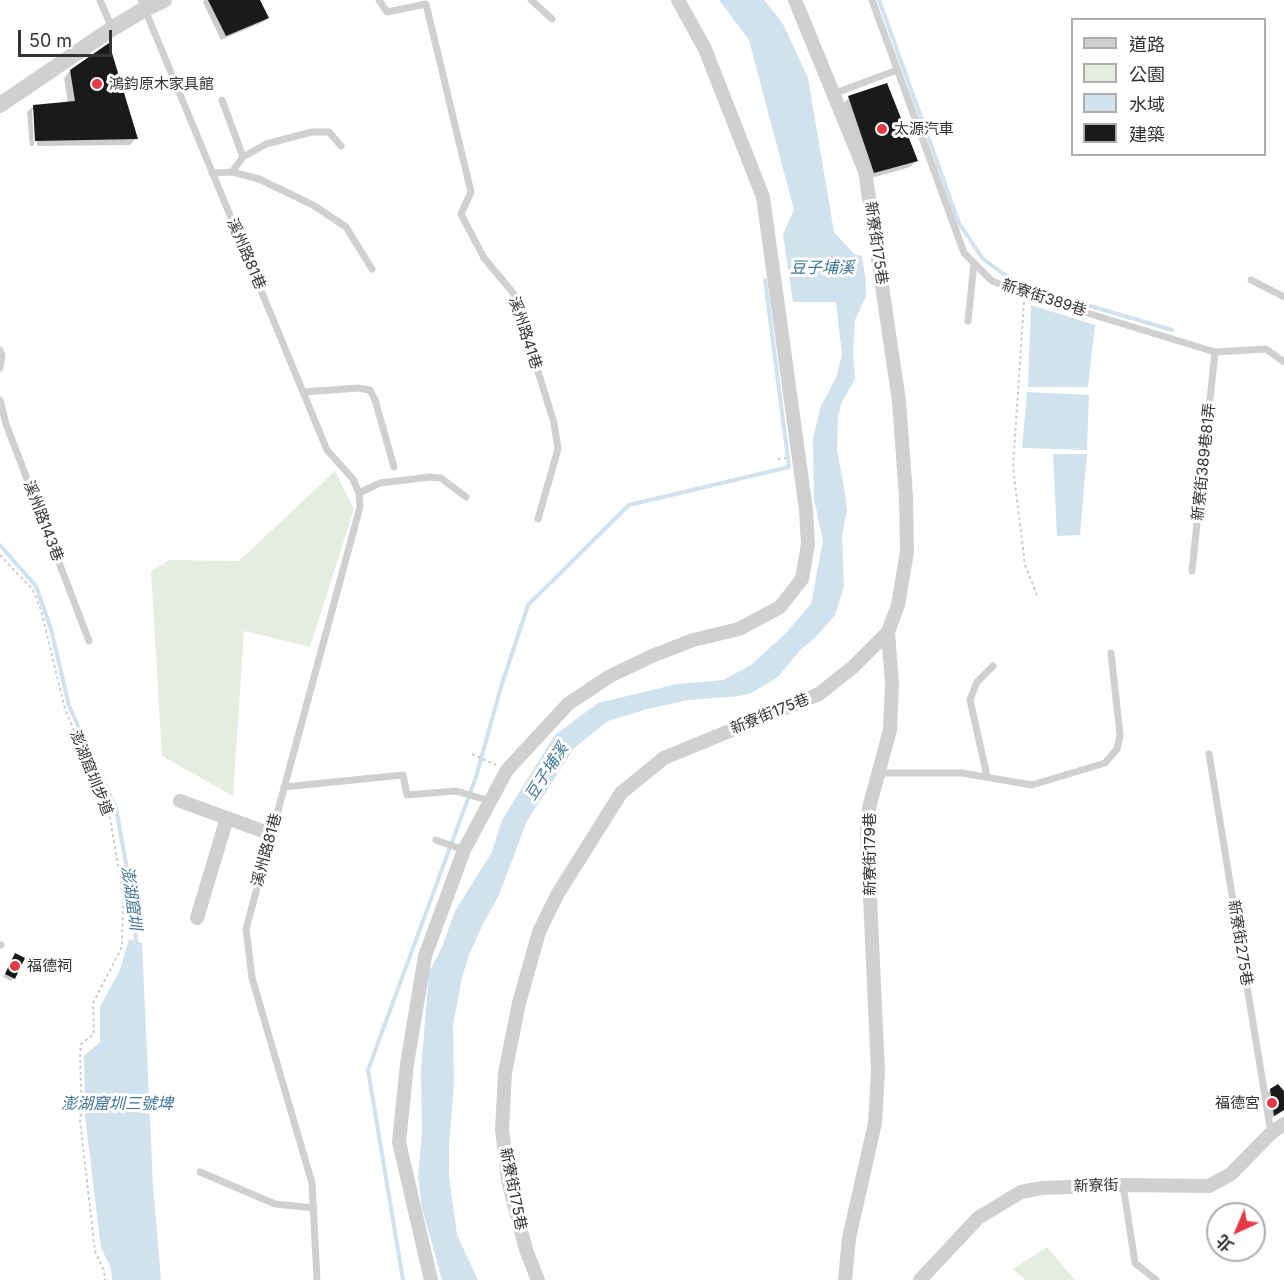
<!DOCTYPE html>
<html>
<head>
<meta charset="utf-8">
<style>
	body { margin:0 }
	#map { position:relative; width:1284px; height:1280px; overflow:hidden; background:#fff; font-family:Inter,"Noto Sans TC",sans-serif }
	canvas { display:block }
	.legend { position:absolute; left:1071px; top:18px; width:195px; height:138px; box-sizing:border-box; background:#fff; border:2px solid #adadad; margin:0; padding:8px 10px; list-style:none; font-size:18px; color:#333 }
	.legend li { display:flex; align-items:center; gap:12px; height:30px }
	.legend b { width:30px; border:2px solid #adadad }
	.north { position:absolute; left:1206px; top:1202px; width:60px; height:60px; box-sizing:border-box; background:#fff; border:2px solid #adadad; border-radius:50%; rotate:224deg; font-size:16px; font-weight:700; line-height:24px; text-align:center; color:#333 }
	.north::after { content:''; display:block; margin:auto; width:21px; height:27px; background:#e63946; clip-path:polygon(50% 0,100% 100%,50% 72%,0 100%) }
	.scale { position:absolute; left:18px; top:30px; width:94px; height:27px; box-sizing:border-box; border:3px solid #333; border-top:0; padding-left:8px; font-size:18px; line-height:21px; white-space:nowrap; color:#333; -webkit-text-stroke:4px #fff; paint-order:stroke }
</style>
</head>
<body>
<div id="map">
<canvas width="1284" height="1280"></canvas>
<ul class="legend">
<li><b style="height:8px;background:#d0d0d0"></b>道路</li>
<li><b style="height:16px;background:#e6ecdf"></b>公園</li>
<li><b style="height:16px;background:#cfe2ee"></b>水域</li>
<li><b style="height:16px;background:#1a1a1a"></b>建築</li>
</ul>
<div class="north">北</div>
<div class="scale">50 m</div>
</div>
<script>
const ctx = document.querySelector('canvas').getContext('2d');
ctx.lineJoin = 'round';
function fillPath(path, color) {
  ctx.fillStyle = color;
  ctx.fill(path, 'evenodd');
}
function poly(rows) {
  const path = new Path2D();
  for (const r of rows) {
    path.moveTo(r[0], r[1]);
    for (let i = 2; i < r.length; i += 2) path.lineTo(r[i], r[i + 1]);
  }
  return path;
}
function stroke(path, color, width, dash) {
  ctx.strokeStyle = color;
  ctx.lineWidth = width;
  ctx.lineCap = dash ? 'butt' : 'round';
  ctx.setLineDash(dash || []);
  ctx.stroke(path);
}
function label(font, color, halo, rows, align = 'center') {
  ctx.font = font + ' Inter,"Noto Sans TC",sans-serif';
  ctx.lineWidth = 6;
  ctx.setLineDash([]);
  ctx.textBaseline = 'middle';
  ctx.strokeStyle = halo;
  ctx.fillStyle = color;
  for (const [text, x, y, turn = 0] of rows) {
    ctx.save();
    ctx.translate(x, y);
    ctx.rotate((+turn || 0) * Math.PI / 180);
    ctx.textAlign = isNaN(turn) ? turn : align;
    if (halo) ctx.strokeText(text, 0, 0);
    ctx.fillText(text, 0, 0);
    ctx.restore();
  }
}
fillPath(poly([
	[335,471,354,509,310,647,244,631,233,796,162,756,151,571,170,560,239,561],
	[1047,1247,1075,1280,1025,1280,1013,1269]
]), '#e6ecdf');
fillPath(poly([
	[719,0,764,0,782,22,808,78,834,232,854,254,862,256,866,283,866,296,855,320,853,352,855,379,842,402,838,416,837,451,845,493,847,511,842,535,844,586,835,615,815,638,801,649,778,677,751,693,740,696,688,700,648,709,608,721,574,748,527,821,499,895,483,924,468,957,461,982,453,1026,454,1082,449,1145,449,1176,457,1235,478,1280,442,1280,422,1208,418,1177,422,1133,421,1070,429,972,442,947,455,911,492,852,502,820,555,735,598,703,677,684,723,680,751,665,785,634,811,604,823,541,814,499,813,438,821,406,836,378,842,355,836,302,793,302,783,234,794,210,749,40],
	[1031,305,1095,325,1088,387,1028,387],
	[1027,392,1089,395,1087,450,1022,448],
	[1053,454,1087,454,1080,535,1057,536],
	[129,939,142,943,153,1186,161,1280,112,1280,111,1268,101,1248,85,1116,84,1056,100,1042,100,1007,120,970]
]), '#cfe2ee');
fillPath(poly([
	[205,0,259,0,268,18,263,22,221,40,203,2],
	[70,71,136,138,130,145,37,146,35,110,32,110,34,146,30,146,27,112,34,106,68,103,64,78],
	[849,98,916,161,910,167,868,179,843,104],
	[15,955,23,959,11,981,3,977],
	[1270,1090,1284,1093,1284,1110,1268,1121,1264,1097]
]), '#0003');
stroke(poly([
	[879,0,959,223,983,259,1019,285,1172,330],
	[0,545,36,586,51,629,69,706,116,808,135,914,136,946],
	[403,1280,368,1070,476,777,501,687,528,605,629,505,789,467,765,280]
]), '#cfe2ee', 4);
fillPath(poly([
	[208,0,260,0,269,18,226,36],
	[109,43,138,139,35,141,33,105,75,101,70,70],
	[887,83,918,161,874,173,848,96],
	[15,953,25,958,15,979,5,974],
	[1278,1084,1284,1091,1284,1110,1274,1116,1270,1089]
]), '#1a1a1a');
stroke(poly([
	[1024,302,1013,467,1025,565,1038,598],
	[778,459,786,458],
	[0,555,33,590,41,610,65,709,109,812,123,896,122,947,93,1003,94,1034,81,1044,80,1057,82,1109,80,1120,95,1251,104,1271,105,1280],
	[472,754,496,765]
]), '#cdcdcd', 2, [3, 3]);
stroke(poly([
	[100,0,112,28],
	[141,0,327,450,353,479,359,493,360,507,246,929,252,978,312,1183,317,1280],
	[379,0,387,12,426,4,471,192,461,214,484,258,514,294,554,423,558,449,538,519],
	[531,0,552,19],
	[872,0,964,253,992,281,1025,294,1215,352,1266,349,1284,362],
	[833,94,897,70],
	[222,100,243,157,232,172],
	[243,157,266,144,312,132,329,132,341,146],
	[212,173,232,172,259,179,313,205,346,227,372,269],
	[1251,280,1284,297],
	[968,321,974,263],
	[0,350,2,355,0,368],
	[303,392,358,388,370,390,375,400,394,467],
	[0,400,6,424,89,641],
	[359,493,380,483,430,477,441,478,466,497],
	[1192,571,1215,352],
	[1209,754,1271,1133],
	[877,773,962,773,1032,785,1105,763,1117,749,1120,735,1111,653],
	[987,776,970,700,977,682,993,666],
	[284,787,403,775,407,795,456,791,490,801],
	[436,840,464,850],
	[0,945,1,945],
	[200,1172,275,1204,314,1208],
	[1123,1185,1135,1263,1156,1280]
]), '#d0d0d0', 7);
stroke(poly([
	[180,801,227,818],
	[197,918,227,818,271,834],
	[431,1280,399,1142,407,1064,425,956,464,850,507,770,568,704,610,676,652,656,693,640,739,629,780,607,802,579,808,544,806,510,763,197,705,49,678,0],
	[538,1280,526,1250,508,1180,502,1129,505,1073,519,1003,539,932,557,895,621,793,664,758,819,694,853,667,888,632,898,605,907,552,906,497,899,401,865,171,795,0],
	[845,1280,849,1238,875,1123,878,1072,867,832,869,808,890,730,892,684,888,632],
	[920,1280,978,1218,1021,1192,1042,1188,1123,1185,1209,1186,1231,1174,1271,1133,1284,1124]
]), '#d0d0d0', 14);
stroke(poly([
	[0,105,113,28,145,9,164,0]
]), '#d0d0d0', 16);
for (const [x, y, r, color] of [
	[97,84,6,"#e63946"],
	[882,129,6,"#e63946"],
	[15,966,6,"#e63946"],
	[1272,1103,6,"#e63946"]
]) {
  const dot = new Path2D();
  dot.arc(x, y, r, 0, 2 * Math.PI);
  ctx.fillStyle = color;
  ctx.fill(dot);
  stroke(dot, '#fff', 2);
}
label('15px', '#333', '#fff', [
	["鴻鈞原木家具館",109,84],
	["太源汽車",894,129],
	["福德祠",27,966],
	["福德宮",1260,1103,"right"]
], 'left');
label('15px', '#333', '#fff', [
	["新寮街175巷",876,243,82],
	["溪州路81巷",246,254,67],
	["新寮街389巷",1044,298,18],
	["溪州路41巷",525,333,72],
	["新寮街389巷81弄",1204,462,-84],
	["溪州路143巷",43,521,69],
	["新寮街175巷",770,714,-22],
	["澎湖窟圳步道",91,773,68],
	["溪州路81巷",267,850,-75],
	["新寮街179巷",870,854,-90],
	["新寮街275巷",1240,943,81],
	["新寮街",1096,1186,-2],
	["新寮街175巷",513,1189,79]
]);
label('italic 16px', '#3f7597', '#fff', [
	["豆子埔溪",822,268],
	["豆子埔溪",547,772,-57],
	["澎湖窟圳",131,898,82],
	["澎湖窟圳三號埤",117,1104]
]);
</script>
</body>
</html>
